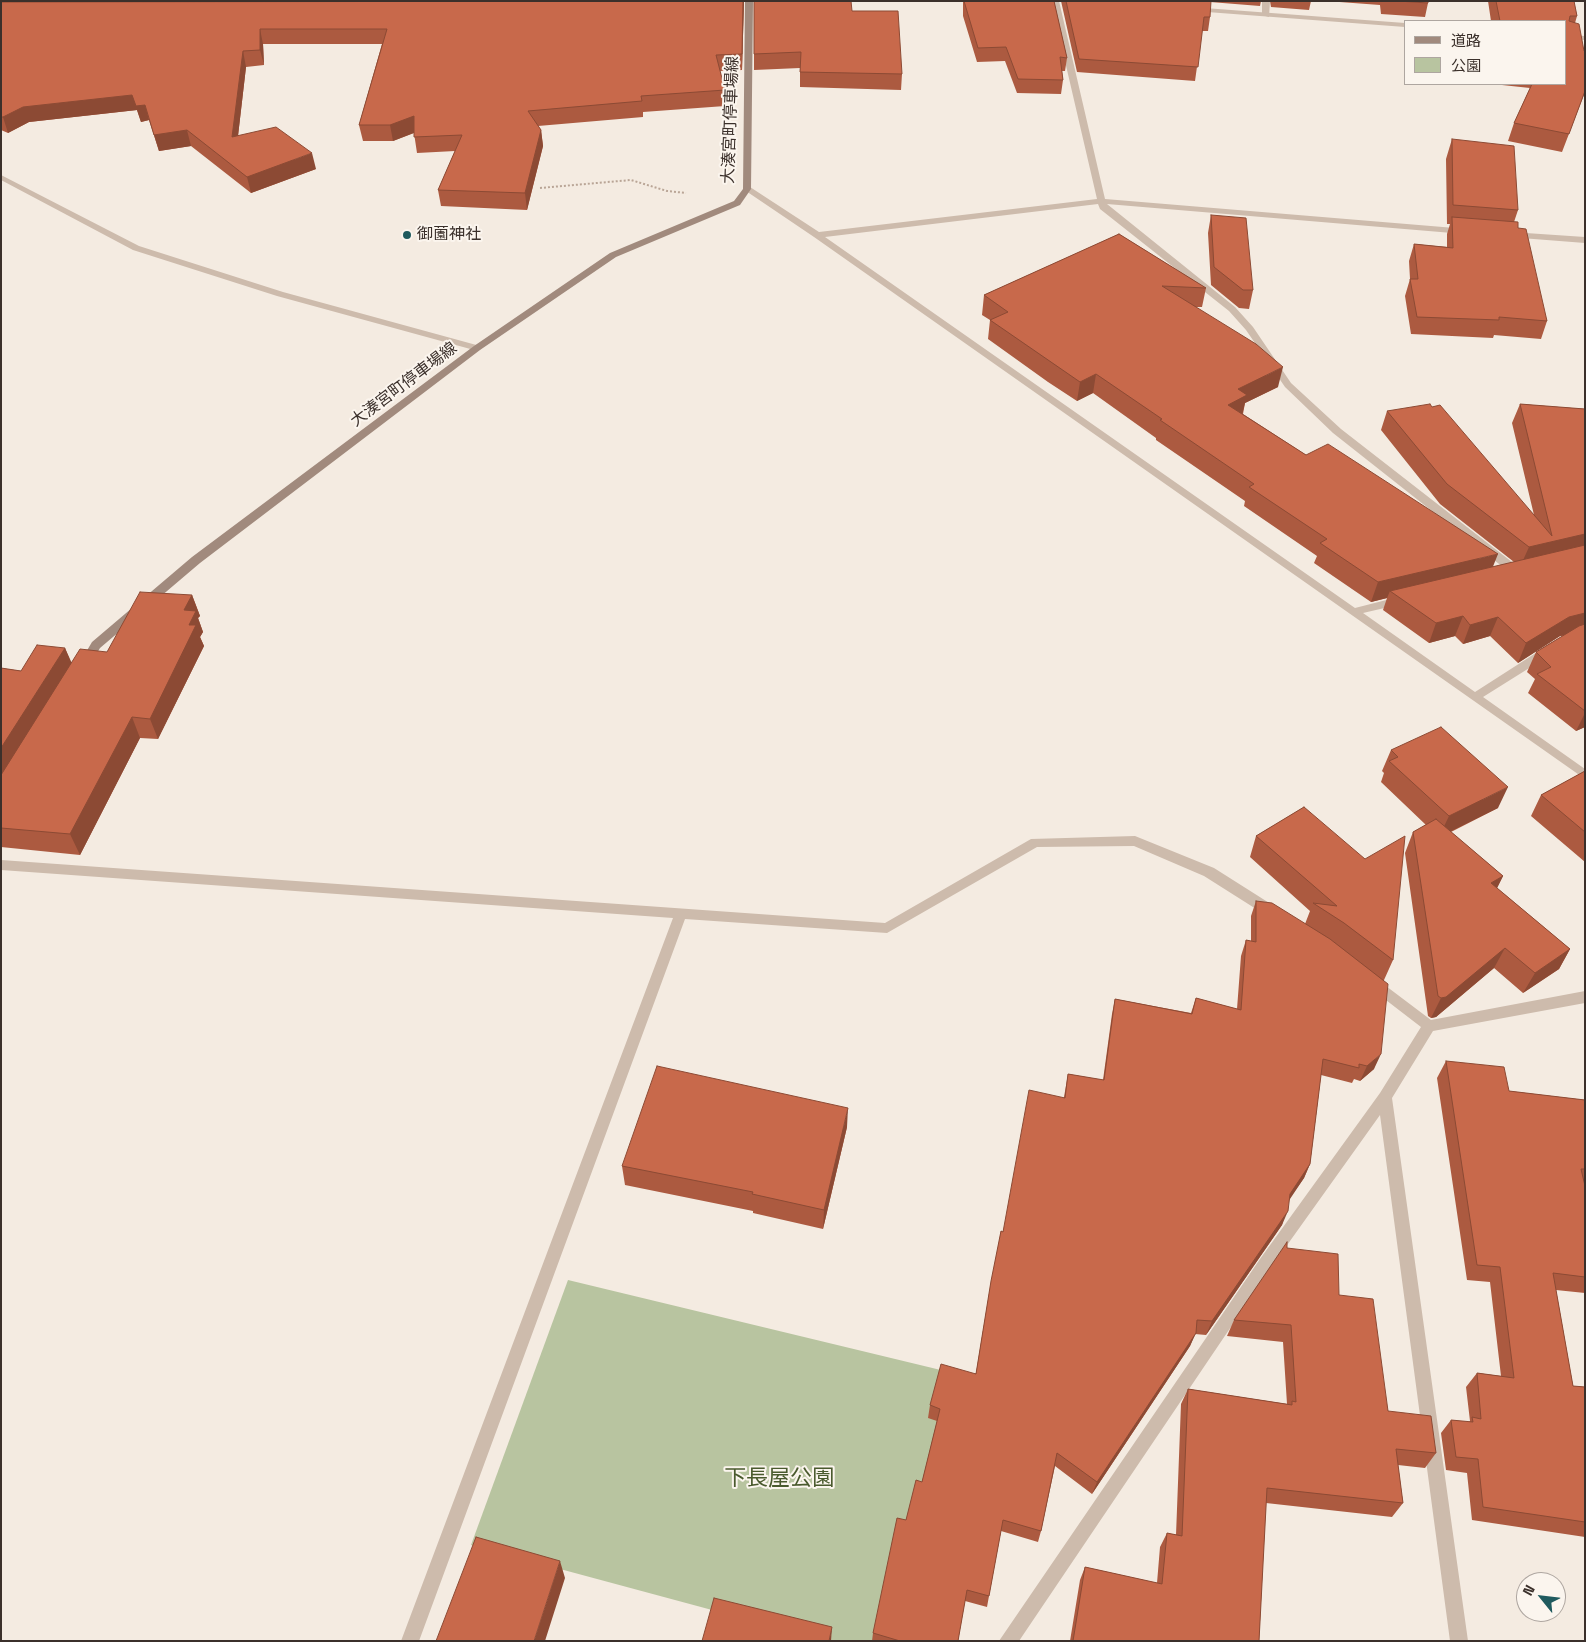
<!DOCTYPE html>
<html>
<head>
<meta charset="utf-8">
<style>
	body { margin:0 }
	#map { position:relative; width:1586px; height:1642px; overflow:hidden; background:#f4ebe1; font-family:"Space Grotesk","Noto Sans JP",sans-serif }
	canvas { display:block }
	.frame { position:absolute; inset:0; border:2px solid #3b302b; pointer-events:none }
	.legend { position:absolute; left:1404px; top:20px; width:162px; height:65px; box-sizing:border-box; background:#fbf5ee; border:1px solid #aea6a0; margin:0; padding:6px 9px; list-style:none; font-size:15px; color:#3b302b }
	.legend li { display:flex; align-items:center; gap:10px; height:25px }
	.legend b { width:25px; border:1px solid #aea6a0 }
	.north { position:absolute; left:1516px; top:1572px; width:50px; height:50px; box-sizing:border-box; background:#fbf5ee; border:1px solid #aea6a0; border-radius:50%; rotate:299deg; font-size:14px; font-weight:700; line-height:20px; text-align:center; color:#3b302b }
	.north::after { content:''; display:block; margin:auto; width:18px; height:22px; background:#1f5a5e; clip-path:polygon(50% 0,100% 100%,50% 72%,0 100%) }
</style>
</head>
<body>
<div id="map">
<canvas width="1586" height="1642"></canvas>
<div class="frame"></div>
<ul class="legend">
<li><b style="height:6px;background:#a18a7d"></b>道路</li>
<li><b style="height:14px;background:#b8c4a0"></b>公園</li>
</ul>
<div class="north">N</div>
</div>
<script>
const ctx = document.querySelector('canvas').getContext('2d');
ctx.lineJoin = 'round';
function fillPath(path, color) {
  ctx.fillStyle = color;
  ctx.fill(path, 'evenodd');
}
function poly(rows) {
  const path = new Path2D();
  for (const r of rows) {
    path.moveTo(r[0], r[1]);
    for (let i = 2; i < r.length; i += 2) path.lineTo(r[i], r[i + 1]);
  }
  return path;
}
function stroke(path, color, width, dash) {
  ctx.strokeStyle = color;
  ctx.lineWidth = width;
  ctx.lineCap = dash ? 'butt' : 'round';
  ctx.setLineDash(dash || []);
  ctx.stroke(path);
}
function label(font, color, halo, rows, align = 'center') {
  ctx.font = font + ' "Space Grotesk","Noto Sans JP",sans-serif';
  ctx.lineWidth = 4;
  ctx.setLineDash([]);
  ctx.textBaseline = 'middle';
  ctx.strokeStyle = halo;
  ctx.fillStyle = color;
  for (const [text, x, y, turn = 0] of rows) {
    ctx.save();
    ctx.translate(x, y);
    ctx.rotate((+turn || 0) * Math.PI / 180);
    ctx.textAlign = isNaN(turn) ? turn : align;
    if (halo) ctx.strokeText(text, 0, 0);
    ctx.fillText(text, 0, 0);
    ctx.restore();
  }
}
fillPath(poly([
	[568,1280,949,1372,894,1641,827,1641,471,1545]
]), '#b8c4a0');
stroke(poly([
	[540,188,631,180,667,191,686,193]
]), '#b9a596', 2, [2, 2]);
fillPath(poly([
	[1051,1,1059,1,1105,199,1467,229,1467,233,1464,234,1107,204,1235,307,1253,327,1291,383,1341,429,1521,569,1522,572,1521,575,1513,575,1333,433,1285,387,1246,330,1229,311,1100,209,1098,204,825,237,1355,608,1402,596,1406,597,1408,600,1406,603,1363,613,1475,692,1542,649,1550,649,1552,652,1550,655,1483,697,1585,769,1585,779,814,237,743,189,750,187,819,232,1097,199,1051,1],
	[1262,1,1270,1,1269,17,1262,15,1262,1],
	[1,175,139,246,283,292,480,346,482,348,477,351,474,350,277,296,133,250,1,180,1,175],
	[1511,232,1585,237,1585,243,1508,237,1508,233,1511,232],
	[1135,836,1214,868,1274,906,1276,910,1274,914,1264,914,1204,876,1134,846,1037,847,887,933,685,919,419,1641,401,1641,673,918,1,870,1,860,885,923,1031,839,1135,836],
	[1374,977,1431,1020,1585,991,1585,1003,1433,1031,1392,1098,1468,1641,1450,1641,1380,1115,1270,1269,1019,1641,999,1641,1260,1259,1380,1093,1421,1027,1369,987,1367,983,1369,979,1374,977]
]), '#cdbbac');
fillPath(poly([
	[1191,7,1405,23,1405,27,1194,11,1191,11,1191,7],
	[1565,35,1585,36,1585,40,1565,39,1565,35]
]), '#cdbbac');
fillPath(poly([
	[745,1,753,1,751,189,740,205,616,257,480,350,200,563,100,648,89,667,81,667,79,664,92,642,192,557,474,346,610,253,734,201,743,189,745,1]
]), '#a18a7d');
fillPath(poly([
	[1,1,744,1,742,70,720,71,725,90,725,106,643,112,643,117,538,126,541,130,543,146,527,210,441,206,438,190,455,151,417,153,414,133,393,141,363,141,359,125,382,44,263,44,264,65,246,67,238,136,316,169,251,193,191,146,159,151,149,120,141,122,137,110,29,122,8,133,1,130],
	[963,1,1054,1,1067,58,1065,71,1062,71,1063,80,1061,94,1017,93,1005,61,977,62,963,16],
	[1061,1,1261,1,1260,6,1210,2,1210,17,1208,31,1202,31,1195,81,1077,72],
	[1270,1,1311,1,1309,10,1271,7],
	[1326,1,1428,1,1428,3,1425,17,1381,14,1380,5],
	[1488,1,1574,1,1577,16,1575,23,1585,92,1562,152,1508,141,1514,123,1530,88,1502,85,1502,84,1565,84,1565,21,1491,21],
	[852,11,902,74,901,90,800,87,800,68,754,70,754,54],
	[1452,139,1518,210,1514,222,1518,228,1547,321,1541,339,1494,335,1493,338,1411,334,1405,296,1410,279,1409,261,1414,244,1447,247,1447,234,1450,224,1447,224,1446,159],
	[1211,215,1253,290,1249,309,1239,308,1211,285,1208,233],
	[1119,234,1206,288,1202,307,1196,307,1278,387,1245,403,1243,414,1306,455,1493,567,1514,562,1440,504,1381,430,1387,411,1432,407,1534,515,1512,423,1520,404,1585,409,1585,727,1576,731,1528,693,1535,679,1527,672,1536,652,1563,636,1560,636,1518,663,1490,636,1463,644,1455,636,1429,643,1383,610,1387,598,1371,602,1314,563,1317,556,1244,506,1245,501,1156,440,1156,438,1093,393,1077,401,1048,382,988,339,990,320,982,315,984,295],
	[192,595,200,616,198,618,203,632,200,637,204,646,158,739,140,738,80,855,1,847,1,668,21,671,65,648,71,663,107,652],
	[1391,750,1498,808,1451,832,1503,876,1497,888,1570,949,1559,969,1523,993,1494,968,1436,1017,1431,1018,1428,1016,1405,853,1413,832,1426,825,1381,782,1384,773,1382,771],
	[1585,771,1585,862,1531,816,1541,795],
	[1304,807,1393,960,1384,980,1374,1069,1360,1081,1354,1079,1352,1083,1321,1075,1310,1164,1304,1178,1289,1199,1282,1225,1206,1335,1195,1334,1190,1346,1092,1494,1055,1466,1041,1531,1038,1542,1001,1531,989,1596,987,1607,965,1601,958,1641,872,1641,873,1633,906,1520,922,1482,937,1421,928,1418,930,1405,976,1373,989,1294,1001,1231,1003,1232,1064,1097,1068,1074,1103,1080,1112,1014,1115,999,1191,1013,1196,998,1237,1009,1241,956,1246,940,1251,941,1251,916,1256,901,1305,924,1310,911,1250,857,1256,836],
	[1446,1061,1509,1091,1585,1100,1585,1293,1556,1290,1573,1386,1585,1387,1585,1537,1472,1520,1467,1473,1446,1470,1441,1433,1451,1420,1469,1422,1470,1421,1466,1387,1477,1373,1501,1376,1490,1282,1467,1280,1437,1078],
	[847,1127,823,1229,753,1213,753,1211,625,1185,622,1166],
	[1287,1248,1339,1295,1388,1411,1436,1453,1425,1468,1398,1465,1403,1503,1392,1517,1266,1503,1259,1641,1070,1641,1080,1580,1085,1567,1157,1583,1160,1547,1167,1533,1176,1535,1181,1404,1188,1389,1287,1404,1283,1342,1227,1336,1234,1320]
]), '#ac5a40');
fillPath(poly([
	[743,1,744,1,742,70,742,54],
	[260,29,263,44,264,65,260,50],
	[243,51,246,67,236,153,232,137],
	[132,95,145,105,149,120,141,122,137,110,29,122,8,133,3,117,23,107],
	[414,116,416,132,393,141,390,125],
	[187,130,191,146,159,151,154,135],
	[541,130,543,146,527,210,525,193],
	[312,153,316,169,251,193,247,177],
	[1283,367,1278,387,1245,403,1242,415,1228,405,1238,389],
	[1096,374,1093,393,1077,401,1080,382],
	[1585,534,1585,552,1520,567,1529,547],
	[1498,554,1490,574,1390,591,1387,598,1371,602,1378,582],
	[192,595,200,616,198,618,203,632,200,637,204,646,158,739,150,719,184,610],
	[1585,613,1585,630,1560,636,1518,663,1526,643,1569,617],
	[1463,616,1455,636,1429,643,1436,623],
	[1498,617,1490,636,1463,644,1470,625],
	[65,648,74,668,1,785,1,748],
	[1585,713,1585,727,1576,731],
	[132,717,140,738,80,855,70,834],
	[1508,787,1498,808,1439,837,1449,816],
	[1503,876,1493,896,1491,883],
	[1505,948,1494,968,1436,1017,1431,1018,1441,998],
	[1570,949,1559,969,1523,993,1535,973],
	[1381,1054,1374,1069,1360,1081,1367,1066],
	[848,1108,847,1127,823,1229,824,1210],
	[1310,1164,1304,1178,1284,1208,1290,1194],
	[1288,1211,1282,1225,1206,1335,1212,1321],
	[1196,1333,1190,1346,1092,1494,1097,1482],
	[560,1561,565,1578,545,1641,534,1641],
	[832,1627,831,1641,829,1641]
]), '#8c4a34');
const building = poly([
	[743,1,742,54,716,55,725,90,641,96,642,101,528,111,541,130,525,193,438,190,462,135,414,137,414,116,390,125,359,125,387,29,260,29,260,50,243,51,232,137,276,127,312,153,247,177,187,130,154,135,145,105,136,106,132,95,23,107,3,117,1,117,1,2,743,1],
	[754,1,851,1,852,11,898,11,902,74,800,72,801,52,754,54,754,1],
	[964,1,1054,1,1067,58,1060,57,1063,80,1018,79,1006,47,978,48,964,1],
	[1066,1,1211,1,1210,17,1204,17,1198,67,1079,59,1066,1],
	[1398,1,1428,1,1428,3,1398,1],
	[1496,1,1574,1,1577,16,1570,16,1569,21,1579,24,1584,51,1585,51,1585,91,1569,134,1514,123,1532,84,1565,84,1565,21,1500,21,1496,1],
	[1452,139,1514,146,1518,210,1453,205,1452,139],
	[1211,215,1246,218,1253,290,1243,290,1214,267,1211,215],
	[1452,217,1518,222,1518,228,1526,229,1547,321,1499,317,1499,320,1417,317,1410,279,1418,279,1414,244,1453,248,1452,217],
	[1119,234,1206,288,1162,286,1256,344,1283,367,1238,389,1247,395,1228,405,1306,455,1328,444,1498,554,1378,582,1320,543,1327,539,1249,487,1254,484,1160,420,1162,419,1096,374,1080,382,1051,362,990,320,1008,312,984,295,1119,234],
	[1430,404,1432,407,1440,405,1552,536,1520,404,1585,409,1585,534,1529,547,1447,484,1387,411,1430,404],
	[1585,545,1585,613,1569,617,1526,643,1498,617,1470,625,1463,616,1436,623,1390,591,1585,545],
	[140,592,192,595,184,610,196,611,189,625,196,625,150,719,132,717,70,834,1,828,1,775,80,649,107,652,140,592],
	[1585,624,1585,711,1537,674,1551,667,1536,652,1579,626,1585,624],
	[37,645,65,648,1,748,1,668,21,671,37,645],
	[1441,727,1508,787,1449,816,1389,761,1398,757,1391,750,1441,727],
	[1585,771,1585,832,1541,795,1585,771],
	[1304,807,1365,859,1405,836,1393,960,1344,923,1313,903,1337,906,1256,836,1304,807],
	[1436,819,1503,876,1491,883,1570,949,1535,973,1505,948,1446,997,1441,998,1438,996,1413,832,1436,819],
	[1256,901,1272,903,1330,939,1388,984,1381,1054,1367,1066,1359,1064,1359,1068,1323,1059,1310,1164,1290,1194,1288,1211,1212,1321,1197,1320,1196,1333,1097,1482,1057,1453,1041,1531,1003,1520,989,1596,967,1590,958,1641,900,1641,873,1633,897,1518,906,1520,916,1480,922,1482,940,1409,930,1405,941,1364,976,1374,991,1281,1001,1231,1003,1232,1029,1090,1065,1098,1068,1074,1104,1080,1115,999,1192,1014,1196,998,1241,1010,1246,940,1256,942,1256,901],
	[1446,1061,1504,1067,1509,1091,1585,1100,1585,1169,1581,1169,1585,1186,1585,1277,1553,1273,1573,1386,1585,1387,1585,1522,1483,1507,1478,1459,1456,1457,1451,1420,1473,1422,1472,1417,1481,1419,1477,1373,1514,1378,1500,1267,1477,1265,1446,1061],
	[657,1066,848,1108,824,1210,752,1194,753,1192,622,1166,657,1066],
	[1287,1242,1287,1248,1338,1254,1339,1295,1373,1299,1388,1411,1431,1416,1436,1453,1396,1449,1403,1503,1267,1488,1259,1641,1073,1641,1085,1567,1162,1584,1167,1533,1182,1536,1188,1389,1292,1405,1292,1401,1296,1402,1291,1325,1234,1320,1287,1242],
	[476,1537,560,1561,534,1641,436,1641,476,1537],
	[714,1598,832,1627,829,1641,702,1641,714,1598]
]);
fillPath(building, '#c8694b');
stroke(building, '#8c4a34', 1);
for (const [x, y, r, color] of [
	[407,235,5,"#1f5a5e"]
]) {
  const dot = new Path2D();
  dot.arc(x, y, r, 0, 2 * Math.PI);
  ctx.fillStyle = color;
  ctx.fill(dot);
  stroke(dot, '#fbf5ee', 2);
}
label('16px', '#3b302b', '#fbf5ee', [
	["大湊宮町停車場線",731,120,-88],
	["大湊宮町停車場線",404,385,-37]
]);
label('16px', '#3b302b', '#fbf5ee', [
	["御薗神社",417,235]
], 'left');
label('22px', '#4a5a2e', '#fbf5ee', [
	["下長屋公園",779,1479]
]);
</script>
</body>
</html>
